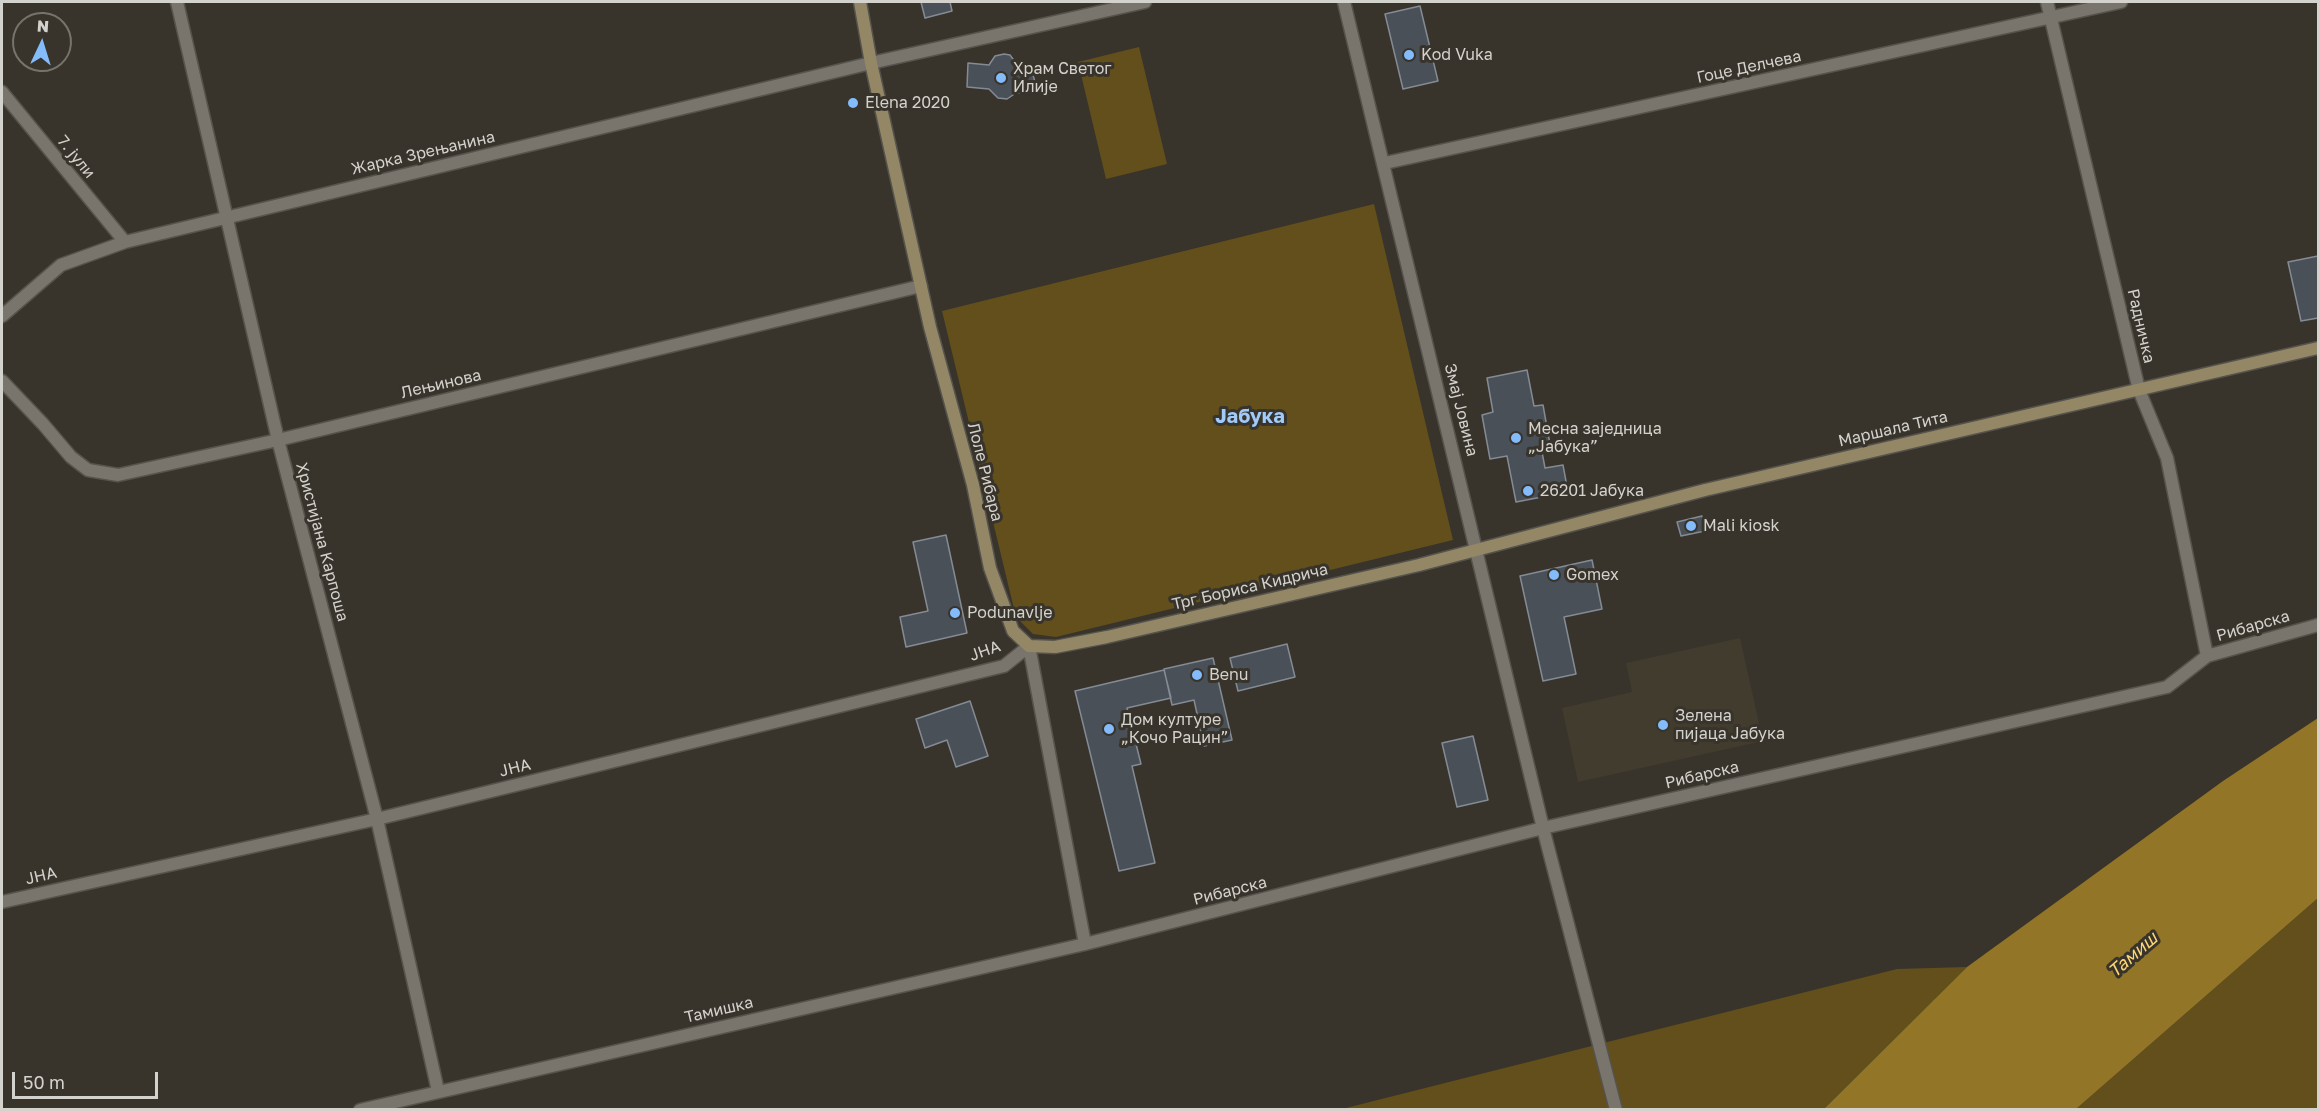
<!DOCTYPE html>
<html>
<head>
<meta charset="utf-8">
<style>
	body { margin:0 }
	#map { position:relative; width:2320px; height:1111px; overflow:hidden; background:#38342c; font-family:"Golos Text",sans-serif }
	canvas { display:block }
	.frame { position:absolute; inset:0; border:3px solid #d4d2cd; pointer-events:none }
	.north { position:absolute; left:12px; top:12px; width:60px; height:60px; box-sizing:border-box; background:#38342c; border:2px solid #76736c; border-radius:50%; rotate:4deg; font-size:16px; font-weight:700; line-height:24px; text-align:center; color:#d4d2cd }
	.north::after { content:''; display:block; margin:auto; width:21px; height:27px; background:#84bcfb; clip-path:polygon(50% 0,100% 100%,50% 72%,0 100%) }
	.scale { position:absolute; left:12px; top:1072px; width:146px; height:27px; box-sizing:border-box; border:3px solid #d4d2cd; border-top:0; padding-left:8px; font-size:18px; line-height:21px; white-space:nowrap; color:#d4d2cd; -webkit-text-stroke:4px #38342c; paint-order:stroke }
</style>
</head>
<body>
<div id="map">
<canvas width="2320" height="1111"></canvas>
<div class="frame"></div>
<div class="north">N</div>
<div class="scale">50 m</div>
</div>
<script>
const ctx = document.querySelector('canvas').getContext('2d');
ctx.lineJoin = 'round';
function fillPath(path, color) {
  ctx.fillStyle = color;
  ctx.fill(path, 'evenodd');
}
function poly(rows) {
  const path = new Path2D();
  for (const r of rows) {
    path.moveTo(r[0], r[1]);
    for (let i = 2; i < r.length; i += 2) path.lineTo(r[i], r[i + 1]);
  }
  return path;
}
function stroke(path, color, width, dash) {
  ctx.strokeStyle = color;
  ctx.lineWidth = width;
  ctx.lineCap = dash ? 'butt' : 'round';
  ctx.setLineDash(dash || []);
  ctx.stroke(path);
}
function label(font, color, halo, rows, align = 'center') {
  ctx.font = font + ' "Golos Text",sans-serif';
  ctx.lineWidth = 6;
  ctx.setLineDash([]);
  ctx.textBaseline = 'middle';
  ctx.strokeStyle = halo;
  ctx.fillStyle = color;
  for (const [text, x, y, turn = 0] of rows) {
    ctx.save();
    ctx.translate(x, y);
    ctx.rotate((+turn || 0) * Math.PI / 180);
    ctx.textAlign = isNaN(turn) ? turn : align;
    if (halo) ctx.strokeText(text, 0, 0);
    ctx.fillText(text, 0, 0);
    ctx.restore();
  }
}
fillPath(poly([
	[1740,638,1763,741,1578,782,1562,708,1632,692,1626,663]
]), '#423c2e');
fillPath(poly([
	[1139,47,1167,164,1106,179,1078,62],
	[1374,204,1453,540,1056,637,1033,634,1016,617,942,311],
	[2318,898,2318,1109,2076,1109],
	[1967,967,1824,1109,1338,1110,1897,969]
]), '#624f1b');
fillPath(poly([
	[2318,718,2318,898,2076,1109,1824,1109,1967,967,2223,781]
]), '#927526');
const building = poly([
	[921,2,950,2,952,11,925,18,921,2],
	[1420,6,1438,81,1403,89,1385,14,1420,6],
	[1004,54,1010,55,1018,66,1028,68,1033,75,1035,82,1031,89,1024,93,1016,93,1007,99,998,98,989,89,967,87,968,63,989,65,995,56,1004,54],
	[2318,256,2318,318,2301,321,2288,262,2318,256],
	[1527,370,1534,406,1543,405,1551,450,1542,452,1545,468,1563,465,1568,492,1516,502,1507,456,1490,459,1482,415,1493,412,1487,378,1527,370],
	[1702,516,1705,531,1681,536,1677,522,1702,516],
	[946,535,967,633,906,647,900,617,928,611,913,542,946,535],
	[1592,560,1602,609,1564,617,1576,674,1543,681,1520,576,1592,560],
	[1287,644,1295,677,1238,691,1230,658,1287,644],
	[1213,658,1232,740,1204,746,1194,700,1172,705,1164,669,1213,658],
	[1164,670,1171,698,1127,708,1141,764,1132,766,1155,863,1119,871,1075,691,1164,670],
	[970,701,988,756,956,767,947,740,925,748,916,719,970,701],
	[1473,736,1488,800,1457,807,1442,743,1473,736]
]);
fillPath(building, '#4a5058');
stroke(building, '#848b94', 1.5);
const pedestrian = poly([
	[871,63,1145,2]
]);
const minor = poly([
	[177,2,278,440,377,819,438,1091],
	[1344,2,1543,828,1616,1110],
	[2047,2,2139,390,2167,458,2207,656],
	[2,92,125,242],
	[1385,163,2121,2],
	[2,316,61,265,125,242,871,63],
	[2,381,43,424,71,457,88,470,118,475,278,440,921,286],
	[2,902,377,819,1004,666,1029,646,1085,944],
	[360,1110,1085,944,1543,828,2167,687,2207,656,2318,625]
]);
const secondary = poly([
	[860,2,871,63,930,327,973,485,990,568,1013,631,1029,646,1055,647,1107,637,1419,565,1705,490,2318,348]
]);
stroke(pedestrian, '#55534c', 15);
stroke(minor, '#55534c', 15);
stroke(secondary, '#55534c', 15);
stroke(pedestrian, '#79756c', 12);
stroke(minor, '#79756c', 12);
stroke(secondary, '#948766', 12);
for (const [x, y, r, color] of [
	[1409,55,6,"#84bcfb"],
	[1001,78,6,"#84bcfb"],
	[853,103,6,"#84bcfb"],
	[1516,438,6,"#84bcfb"],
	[1528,491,6,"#84bcfb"],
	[1691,526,6,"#84bcfb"],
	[1554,575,6,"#84bcfb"],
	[955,613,6,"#84bcfb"],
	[1197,675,6,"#84bcfb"],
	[1663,725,6,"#84bcfb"],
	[1109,729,6,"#84bcfb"]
]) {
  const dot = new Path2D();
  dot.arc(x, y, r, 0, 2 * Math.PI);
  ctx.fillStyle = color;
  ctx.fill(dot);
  stroke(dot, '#38342c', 2);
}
label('16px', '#d4d2cd', '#38342c', [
	["Kod Vuka",1421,55],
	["Храм Светог",1013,69],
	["Илије",1013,87],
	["Elena 2020",865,103],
	["Месна заједница",1528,429],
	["„Јабука”",1528,447],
	["26201 Јабука",1540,491],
	["Mali kiosk",1703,526],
	["Gomex",1566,575],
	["Podunavlje",967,613],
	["Benu",1209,675],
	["Зелена",1675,716],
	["пијаца Јабука",1675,734],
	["Дом културе",1121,720],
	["„Кочо Рацин”",1121,738]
], 'left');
label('16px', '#d4d2cd', '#38342c', [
	["Гоце Делчева",1749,67,-12],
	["Жарка Зрењанина",423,153,-13],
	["7. јули",76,157,51],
	["Радничка",2141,326,77],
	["Лењинова",441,384,-13],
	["Змај Јовина",1461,410,76],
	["Маршала Тита",1893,429,-13],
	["Лоле Рибара",985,472,76],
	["Христијана Карпоша",322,542,75],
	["Трг Бориса Кидрича",1250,587,-13],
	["Рибарска",2253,626,-16],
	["ЈНА",985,651,-19],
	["ЈНА",515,768,-14],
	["Рибарска",1702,775,-13],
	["ЈНА",41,876,-13],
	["Рибарска",1230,891,-14],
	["Тамишка",719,1010,-13]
]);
label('italic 18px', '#fcd673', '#38342c', [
	["Тамиш",2133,955,-41]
]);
label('bold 20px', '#a1caf9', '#38342c', [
	["Јабука",1250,417]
]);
</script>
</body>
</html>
